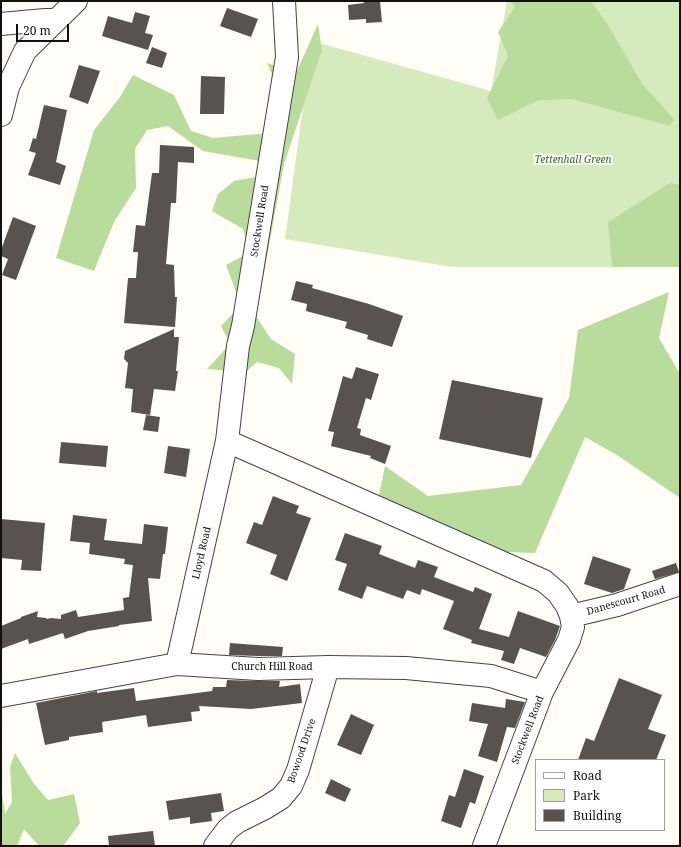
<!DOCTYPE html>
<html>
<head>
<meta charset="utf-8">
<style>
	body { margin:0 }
	#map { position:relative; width:681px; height:847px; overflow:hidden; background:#fffdf5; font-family:"Noto Serif",serif }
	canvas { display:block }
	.frame { position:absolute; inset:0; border:2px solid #111; pointer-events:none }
	.legend { position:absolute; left:535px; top:759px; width:130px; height:72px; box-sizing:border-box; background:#fff; border:1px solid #a0a0a0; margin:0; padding:5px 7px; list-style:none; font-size:12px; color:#111 }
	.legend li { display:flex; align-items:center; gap:8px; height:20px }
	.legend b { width:20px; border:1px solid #a0a0a0 }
	.scale { position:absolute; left:16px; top:24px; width:53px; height:18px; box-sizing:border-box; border:2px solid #111; border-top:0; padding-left:5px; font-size:12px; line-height:14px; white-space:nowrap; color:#111; -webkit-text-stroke:3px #fff; paint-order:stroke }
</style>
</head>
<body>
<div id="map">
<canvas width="681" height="847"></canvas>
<div class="frame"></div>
<ul class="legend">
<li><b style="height:5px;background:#fff"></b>Road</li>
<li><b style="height:11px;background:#d5ebbd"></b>Park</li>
<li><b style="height:11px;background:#5a524d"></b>Building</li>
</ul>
<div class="scale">20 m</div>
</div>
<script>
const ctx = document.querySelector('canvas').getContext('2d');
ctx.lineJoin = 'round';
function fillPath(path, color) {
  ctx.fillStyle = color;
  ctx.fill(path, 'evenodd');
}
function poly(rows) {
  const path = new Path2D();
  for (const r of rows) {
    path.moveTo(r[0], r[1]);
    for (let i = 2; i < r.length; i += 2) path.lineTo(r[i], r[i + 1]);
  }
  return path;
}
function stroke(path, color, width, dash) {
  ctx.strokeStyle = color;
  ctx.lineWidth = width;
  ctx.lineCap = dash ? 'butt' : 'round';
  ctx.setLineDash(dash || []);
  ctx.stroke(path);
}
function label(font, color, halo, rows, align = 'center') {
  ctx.font = font + ' "Noto Serif",serif';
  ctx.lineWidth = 4;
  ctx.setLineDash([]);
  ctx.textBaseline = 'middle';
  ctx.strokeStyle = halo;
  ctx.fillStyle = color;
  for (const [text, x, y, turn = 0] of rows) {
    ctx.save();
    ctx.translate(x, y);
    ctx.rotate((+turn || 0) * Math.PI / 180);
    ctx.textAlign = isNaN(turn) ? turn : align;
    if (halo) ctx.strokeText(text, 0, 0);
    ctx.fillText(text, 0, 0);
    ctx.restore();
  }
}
fillPath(poly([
	[507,1,680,1,680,267,452,267,285,239,312,41,491,91]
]), '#d5ebbd');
fillPath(poly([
	[511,1,591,1,608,25,643,85,674,119,670,126,572,99,539,100,498,120,487,98,508,56,498,32,515,7],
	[318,24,322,50,284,164,256,316,271,339,295,354,292,384,279,368,257,362,246,372,207,369,230,344,221,326,241,305,226,265,250,252,243,229,212,211,218,194,234,181,261,176,260,161,203,151,168,126,147,130,135,149,136,188,114,222,94,271,56,258,94,130,120,97,133,75,174,95,191,131,213,138,269,133,281,95,267,63,296,73],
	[670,183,680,185,680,267,612,267,608,222],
	[669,292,659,338,680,374,680,498,617,455,585,437,535,553,481,551,377,504,385,466,428,496,521,485,569,398,578,330],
	[15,753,34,784,48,800,74,794,80,823,64,845,38,845,24,829,17,846,1,846,1,786,5,814,12,802,10,767]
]), '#b9dc9c');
fillPath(poly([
	[364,1,380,1,382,22,366,23,366,19,349,20,348,5,364,3],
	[227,8,258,19,251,37,220,26],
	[135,12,150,16,145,33,153,35,148,50,102,36,108,16,132,23],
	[152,47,167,53,162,68,146,63],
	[79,65,100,71,88,104,69,97],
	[201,76,225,77,224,114,200,114],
	[44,105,67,110,56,162,66,166,60,185,28,175,36,153,29,151,33,138,36,139],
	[160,145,194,147,194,163,178,162,176,203,171,203,166,264,174,265,175,297,177,297,175,327,124,323,128,278,136,278,138,252,133,252,136,225,145,226,152,173,159,173],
	[13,217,36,226,16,280,2,275,8,259,1,256,1,250],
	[296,281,313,285,312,288,369,304,403,316,392,347,367,339,368,335,345,328,347,322,306,311,307,304,291,300],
	[174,329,174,337,179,337,176,371,178,371,175,391,154,389,150,415,131,412,133,389,125,388,128,363,124,359,125,351],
	[356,367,379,374,371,400,366,398,357,428,361,429,360,435,391,446,385,464,370,458,371,456,331,446,334,432,328,431,343,376,352,379],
	[452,380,543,398,531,458,439,439],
	[146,415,160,417,158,432,143,430],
	[61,442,108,446,106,467,59,463],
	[168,446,190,449,186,477,164,473],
	[273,496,299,506,296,513,311,518,287,581,270,574,277,555,246,543,254,522,262,525],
	[73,515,107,519,104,540,142,544,144,524,168,527,165,554,163,554,160,579,148,578,152,621,119,625,119,626,88,631,65,639,63,633,29,644,28,639,1,649,1,626,21,618,21,617,38,611,37,617,46,618,47,619,51,618,61,619,61,615,76,610,78,617,124,610,123,598,129,597,133,565,124,564,125,559,89,554,90,543,70,541],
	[1,519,45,523,41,571,21,570,22,560,1,558],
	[345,533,382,546,379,554,415,568,418,560,438,567,434,577,473,592,475,587,492,594,479,629,509,637,518,611,560,626,555,640,546,657,520,648,514,664,501,660,504,651,471,643,472,640,443,629,454,601,422,589,420,595,407,590,403,599,367,586,362,599,338,590,347,564,335,560],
	[593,556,631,569,624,589,612,593,584,584],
	[676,563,679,572,655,579,652,571],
	[230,643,283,647,282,656,258,656,229,655],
	[619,678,662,695,648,729,666,735,656,760,578,760,586,738,594,741],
	[227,680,257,681,280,681,279,687,300,684,302,703,251,709,199,706,200,711,191,712,192,721,148,727,146,715,102,722,103,732,69,737,69,740,45,745,36,703,97,691,97,693,134,688,136,701,212,691,213,687,226,687],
	[506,699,525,702,515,728,507,727,497,762,478,756,488,724,469,721,472,703,505,708],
	[351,714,374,725,361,755,337,745],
	[464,769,484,776,475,804,470,802,461,828,441,821,449,795,455,797],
	[331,779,351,789,345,802,325,793],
	[221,793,224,811,211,813,212,821,190,824,190,817,169,820,166,801],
	[153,831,155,846,109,846,108,836]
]), '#5a524d');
const minor = poly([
	[1,24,45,20,56,20],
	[1,115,8,87,25,51,76,1],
	[227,441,544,581,558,593,567,606,571,616,573,627,569,640,542,692,484,846],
	[571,616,617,605,680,584],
	[177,664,227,441,238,346,243,326,287,57,284,1],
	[1,696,177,664,258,669,328,667,406,668,491,676,542,692],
	[215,846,228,829,237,822,265,808,281,798,291,786,298,770,328,667]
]);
stroke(minor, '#444', 24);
stroke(minor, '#fff', 22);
label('italic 10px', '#2f6b1f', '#fff', [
	["Tettenhall Green",573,160]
]);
label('10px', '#111', '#fff', [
	["Stockwell Road",260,221,-81],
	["Lloyd Road",202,553,-77],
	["Danescourt Road",626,601,-16],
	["Church Hill Road",272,667],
	["Stockwell Road",528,730,-69],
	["Bowood Drive",302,751,-71]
]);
</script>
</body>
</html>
